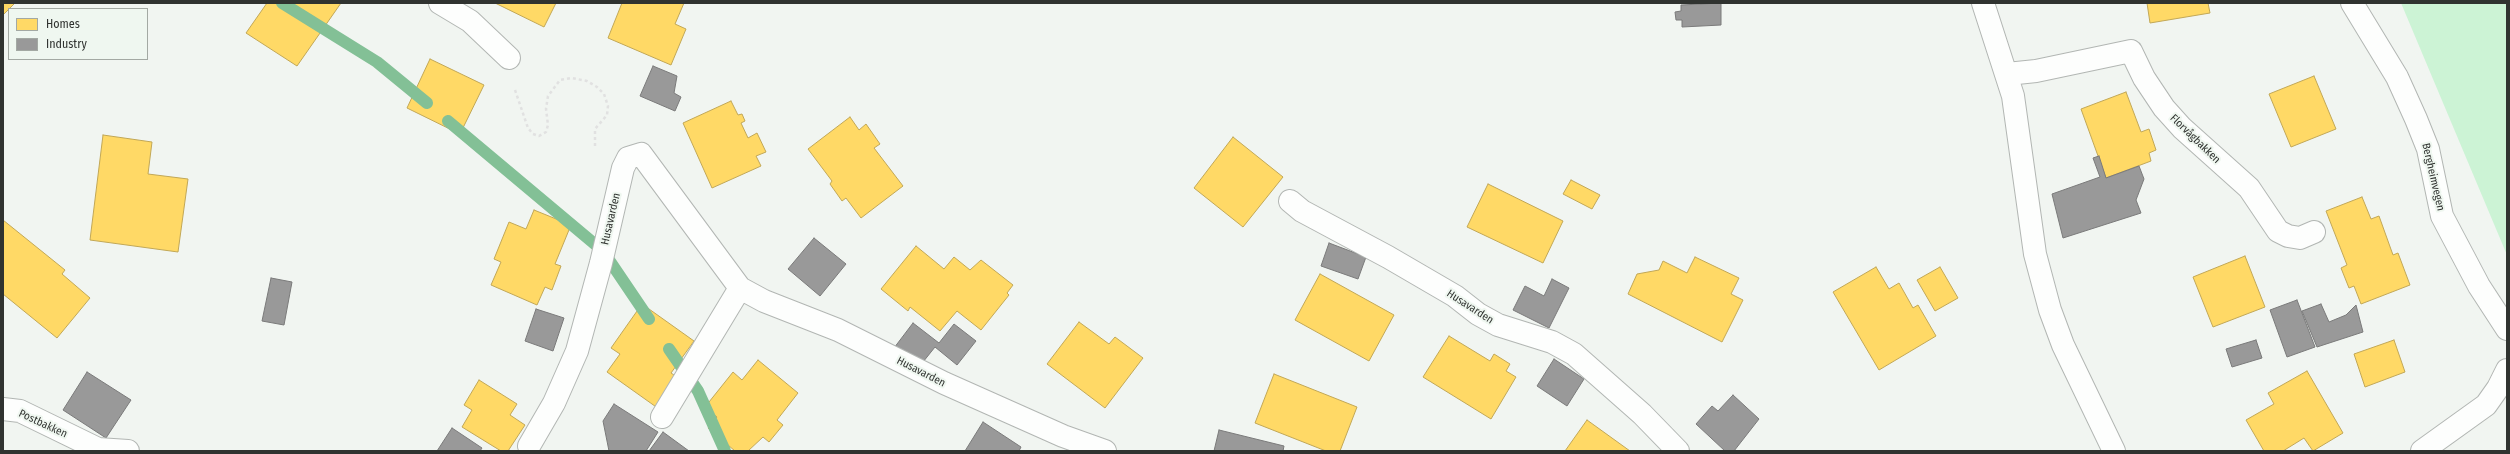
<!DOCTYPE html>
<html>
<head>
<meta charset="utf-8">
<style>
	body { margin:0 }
	#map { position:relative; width:2510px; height:454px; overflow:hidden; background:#f1f5f1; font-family:"Fira Sans Condensed",sans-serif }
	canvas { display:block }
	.frame { position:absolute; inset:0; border:4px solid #303330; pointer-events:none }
	.legend { position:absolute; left:8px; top:8px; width:140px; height:52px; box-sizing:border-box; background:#eff7f0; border:1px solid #a3a9a3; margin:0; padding:5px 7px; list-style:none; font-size:12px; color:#303330 }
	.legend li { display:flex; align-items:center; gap:8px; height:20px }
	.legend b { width:20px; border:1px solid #a3a9a3 }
</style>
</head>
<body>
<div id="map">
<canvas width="2510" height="454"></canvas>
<div class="frame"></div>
<ul class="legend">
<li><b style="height:11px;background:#ffd966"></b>Homes</li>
<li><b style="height:11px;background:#999"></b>Industry</li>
</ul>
</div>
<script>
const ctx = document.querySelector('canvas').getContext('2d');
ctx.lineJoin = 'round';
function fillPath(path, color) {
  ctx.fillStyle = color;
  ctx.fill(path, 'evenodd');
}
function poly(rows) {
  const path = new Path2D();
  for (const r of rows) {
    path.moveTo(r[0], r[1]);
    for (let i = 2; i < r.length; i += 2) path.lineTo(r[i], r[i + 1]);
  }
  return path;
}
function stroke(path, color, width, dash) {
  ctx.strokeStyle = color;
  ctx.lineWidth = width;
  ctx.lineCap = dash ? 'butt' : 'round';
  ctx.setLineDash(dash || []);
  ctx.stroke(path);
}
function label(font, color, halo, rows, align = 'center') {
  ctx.font = font + ' "Fira Sans Condensed",sans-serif';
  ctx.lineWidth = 4;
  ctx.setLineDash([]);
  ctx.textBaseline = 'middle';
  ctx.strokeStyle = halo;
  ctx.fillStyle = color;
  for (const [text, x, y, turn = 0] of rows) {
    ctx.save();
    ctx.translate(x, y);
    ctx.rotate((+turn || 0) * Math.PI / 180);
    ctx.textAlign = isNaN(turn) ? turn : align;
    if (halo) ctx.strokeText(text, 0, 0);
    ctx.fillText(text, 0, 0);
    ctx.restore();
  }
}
fillPath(poly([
	[2401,3,2507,3,2507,255]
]), '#ccf3d5');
const homes = poly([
	[3,3,15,3,3,15,3,3],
	[267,3,341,3,297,66,246,33,267,3],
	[495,3,556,3,544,27,495,3],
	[622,3,684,3,675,24,686,29,671,65,608,38,622,3],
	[2147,3,2208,3,2210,13,2150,23,2147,3],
	[430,59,484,85,460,134,407,108,430,59],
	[2314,76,2336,129,2291,147,2269,94,2314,76],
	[2126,92,2141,132,2149,129,2156,150,2149,153,2151,161,2106,178,2081,109,2126,92],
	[731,101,738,115,742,114,745,121,741,123,748,138,757,133,766,152,756,156,761,166,712,188,683,123,731,101],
	[850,117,859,130,866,124,880,144,874,148,903,186,861,218,846,198,842,201,830,184,832,181,808,149,850,117],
	[103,135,152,142,148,174,188,179,178,252,90,240,103,135],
	[1233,137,1283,177,1243,227,1194,188,1233,137],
	[1571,180,1600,195,1592,209,1563,194,1571,180],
	[1488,184,1563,221,1543,263,1467,227,1488,184],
	[2362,197,2371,219,2379,216,2393,255,2398,253,2410,285,2361,304,2354,286,2349,288,2341,268,2347,265,2326,211,2362,197],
	[534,210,571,225,555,264,561,266,552,290,545,287,537,305,491,285,501,262,494,259,509,222,526,229,534,210],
	[3,220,65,270,62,274,90,298,57,338,3,294,3,220],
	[916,246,944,269,954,257,970,270,981,260,1013,285,1007,293,1009,295,981,330,957,311,940,331,910,307,908,311,881,289,916,246],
	[2245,256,2265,307,2213,327,2193,277,2245,256],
	[1695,257,1739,278,1731,294,1743,300,1722,342,1628,294,1637,274,1659,270,1663,261,1687,273,1695,257],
	[1876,267,1889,289,1899,283,1913,308,1918,305,1936,336,1879,370,1833,292,1876,267],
	[1940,267,1958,298,1935,311,1917,280,1940,267],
	[1320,274,1394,315,1369,361,1295,320,1320,274],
	[642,304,694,341,671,373,680,379,659,409,607,372,620,354,611,348,642,304],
	[1079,322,1109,344,1115,337,1143,358,1105,408,1047,364,1079,322],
	[1449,336,1490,361,1494,354,1510,364,1506,371,1516,377,1491,419,1423,377,1449,336],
	[2394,340,2405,372,2365,387,2354,354,2394,340],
	[758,360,798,393,777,420,783,425,769,442,763,437,748,451,735,451,708,428,717,417,705,407,733,372,742,380,758,360],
	[2307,371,2343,433,2313,451,2304,438,2283,451,2264,451,2246,420,2274,404,2268,393,2307,371],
	[1274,374,1357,407,1340,451,1326,451,1255,423,1274,374],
	[479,380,517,404,510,415,525,425,508,451,501,451,462,427,472,410,464,405,479,380],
	[1587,420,1630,451,1565,451,1587,420]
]);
fillPath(homes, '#ffd966');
stroke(homes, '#c1a756', 1);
const industry = poly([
	[1721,3,1721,25,1682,27,1682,20,1676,20,1675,12,1681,11,1681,5,1721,3],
	[653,66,677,76,674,93,681,97,675,111,640,96,653,66],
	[2099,156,2106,178,2139,166,2144,179,2136,200,2141,213,2063,238,2052,194,2100,177,2093,158,2099,156],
	[814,238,846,264,820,296,788,269,814,238],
	[1329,243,1366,257,1358,279,1321,266,1329,243],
	[271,278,292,282,284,325,262,321,271,278],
	[1552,279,1569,288,1549,328,1513,310,1525,286,1544,296,1552,279],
	[2297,300,2315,347,2287,357,2270,310,2297,300],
	[2321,304,2329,322,2346,315,2356,305,2363,332,2317,347,2302,311,2321,304],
	[536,309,564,318,553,351,525,341,536,309],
	[913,323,939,343,954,324,976,341,957,365,935,347,923,362,894,348,913,323],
	[2256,340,2262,358,2232,367,2226,349,2256,340],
	[1554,359,1584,379,1567,406,1537,386,1554,359],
	[87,372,131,400,106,438,63,410,87,372],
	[1733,395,1759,419,1734,451,1725,451,1696,424,1712,406,1718,411,1733,395],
	[614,404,658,432,646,451,609,451,603,421,614,404],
	[983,422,1021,447,1019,451,965,451,983,422],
	[452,428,482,448,480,451,437,451,452,428],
	[1219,430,1284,446,1283,451,1214,451,1219,430],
	[663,432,689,451,649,451,663,432]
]);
fillPath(industry, '#999');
stroke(industry, '#7a7a7a', 1);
stroke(poly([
	[282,3,377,62,427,103],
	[448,121,603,251,649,319],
	[669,349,698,391,725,451]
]), '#83c096', 12);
const minor = poly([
	[440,3,470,21,509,58],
	[1983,3,2013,96,2035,254,2050,310,2063,345,2114,451],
	[2352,3,2397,77,2416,119,2428,149,2442,216,2479,286,2507,329],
	[2007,74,2036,71,2131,51,2144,78,2164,108,2182,128,2249,188,2278,231,2288,236,2300,238,2314,232],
	[1290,201,1302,211,1388,257,1455,296,1478,314,1498,325,1552,342,1574,354,1642,414,1678,451],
	[3,409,20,411,98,449,128,451],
	[662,417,740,288],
	[529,446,554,403,577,351,601,263,623,168,628,158,641,154,740,288,764,301,838,330,944,383,1063,436,1105,451],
	[2422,451,2486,405,2498,388,2507,370]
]);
stroke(minor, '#b2b6b3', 24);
stroke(poly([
	[515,90,528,128,533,134,539,136,546,132,548,125,546,109,548,96,560,80,572,78,587,81,597,87,604,94,608,106,607,115,595,129,595,149]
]), '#e1e1e1', 2.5, [3, 3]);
stroke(minor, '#fdfefd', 22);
label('11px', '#303330', '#eff7f0', [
	["Florvågbakken",2195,139,44],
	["Bergheimvegen",2433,177,77],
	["Husavarden",611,219,-77],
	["Husavarden",1470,307,33],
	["Husavarden",921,372,27],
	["Postbakken",43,424,25]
]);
</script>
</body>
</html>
